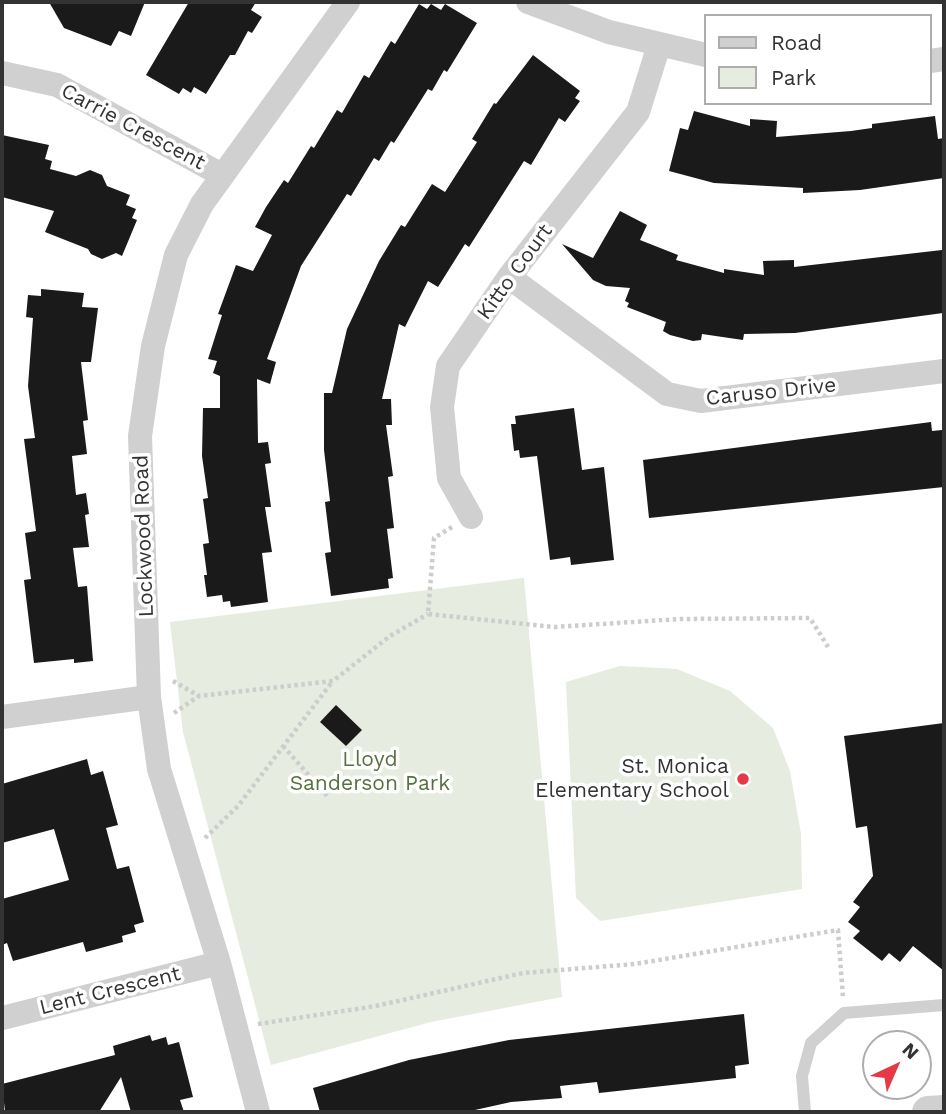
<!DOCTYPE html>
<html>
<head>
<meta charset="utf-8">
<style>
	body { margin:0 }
	#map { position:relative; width:946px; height:1114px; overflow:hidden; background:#fff; font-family:"Work Sans",sans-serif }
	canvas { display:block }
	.frame { position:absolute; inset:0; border:4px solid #333; pointer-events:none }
	.legend { position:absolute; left:704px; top:14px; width:228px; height:91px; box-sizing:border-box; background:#fff; border:2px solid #adadad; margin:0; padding:9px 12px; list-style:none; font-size:21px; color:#333 }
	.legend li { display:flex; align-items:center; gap:14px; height:35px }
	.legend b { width:35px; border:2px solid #adadad }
	.north { position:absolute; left:862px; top:1030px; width:70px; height:70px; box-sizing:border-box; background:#fff; border:2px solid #adadad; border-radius:50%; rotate:44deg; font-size:19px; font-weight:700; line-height:28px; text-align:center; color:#333 }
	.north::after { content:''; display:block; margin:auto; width:24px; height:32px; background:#e63946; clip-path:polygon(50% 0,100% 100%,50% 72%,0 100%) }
</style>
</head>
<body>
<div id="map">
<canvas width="946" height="1114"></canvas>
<div class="frame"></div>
<ul class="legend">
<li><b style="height:9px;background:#d0d0d0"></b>Road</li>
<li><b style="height:19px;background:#e6ecdf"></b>Park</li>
</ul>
<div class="north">N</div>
</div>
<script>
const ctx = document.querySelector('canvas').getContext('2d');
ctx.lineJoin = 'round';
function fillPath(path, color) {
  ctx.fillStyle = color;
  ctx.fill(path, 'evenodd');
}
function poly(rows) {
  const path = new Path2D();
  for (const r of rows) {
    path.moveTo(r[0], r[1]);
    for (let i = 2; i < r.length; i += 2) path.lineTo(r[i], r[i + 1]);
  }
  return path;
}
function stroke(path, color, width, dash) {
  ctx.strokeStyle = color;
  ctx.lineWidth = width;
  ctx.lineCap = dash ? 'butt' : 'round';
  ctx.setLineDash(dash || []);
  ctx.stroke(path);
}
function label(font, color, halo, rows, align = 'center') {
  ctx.font = font + ' "Work Sans",sans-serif';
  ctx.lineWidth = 7;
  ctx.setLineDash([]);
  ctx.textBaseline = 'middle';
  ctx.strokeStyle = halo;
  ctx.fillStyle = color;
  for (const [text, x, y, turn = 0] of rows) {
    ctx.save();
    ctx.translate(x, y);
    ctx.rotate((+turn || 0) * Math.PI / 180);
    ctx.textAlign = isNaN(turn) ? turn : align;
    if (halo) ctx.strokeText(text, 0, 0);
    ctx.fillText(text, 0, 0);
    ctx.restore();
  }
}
fillPath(poly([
	[524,578,562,997,431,1022,271,1065,183,732,170,622],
	[620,666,677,669,730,691,773,728,790,771,801,834,802,889,600,921,576,898,566,682]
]), '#e6ecdf');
fillPath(poly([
	[49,2,145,2,131,36,119,31,111,46,64,28],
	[189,2,256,2,251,10,262,17,252,33,248,31,235,55,230,55,206,94,194,87,191,93,183,88,179,94,146,75],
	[419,4,427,9,431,4,441,10,445,4,477,23,447,72,444,70,432,91,428,89,394,143,391,141,379,161,374,158,351,196,347,194,301,266,267,359,276,362,270,384,257,379,258,443,268,442,271,463,265,464,271,507,265,507,272,552,262,553,268,602,231,607,230,601,223,602,222,595,207,597,204,575,207,575,203,544,209,543,203,499,208,498,202,456,203,408,220,408,220,376,213,373,217,361,208,359,222,315,218,314,236,265,253,271,272,235,255,227,266,207,284,180,288,183,311,146,314,148,337,110,342,113,364,75,369,78,391,41,395,44],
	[533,55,580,91,575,98,580,101,565,122,559,118,531,165,524,161,469,247,465,244,438,287,428,281,405,327,399,324,382,399,391,399,392,425,386,425,393,476,388,477,394,528,387,529,393,578,388,579,389,588,331,596,325,553,331,552,325,502,330,501,324,450,324,393,332,393,347,329,379,261,401,225,405,227,432,184,445,192,477,142,472,139,494,103,496,104],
	[694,111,750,126,750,119,777,121,776,137,851,131,872,128,872,124,935,116,938,139,944,138,944,178,860,190,803,193,803,188,714,183,669,171,680,128,688,130],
	[2,135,49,145,45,159,52,161,50,169,76,176,90,170,102,175,107,186,130,195,126,205,136,209,132,218,137,220,122,256,116,253,102,259,91,254,88,249,45,232,54,211,2,197],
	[620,211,647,225,640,240,678,255,676,260,724,273,724,269,764,275,763,261,794,260,794,267,942,250,943,313,795,333,744,334,743,340,702,334,701,340,693,341,670,335,663,331,666,322,627,307,629,303,625,301,630,288,606,286,593,280,562,244,593,258],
	[41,289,84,293,82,307,98,308,91,362,81,362,88,420,83,421,87,454,72,456,76,495,86,493,89,514,85,515,89,547,73,548,78,587,87,586,93,661,74,663,74,659,34,663,24,580,31,579,25,533,36,531,24,439,35,438,28,386,33,318,26,317,28,295,41,296],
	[574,408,582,470,604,467,614,560,571,565,570,557,550,560,537,456,520,458,519,450,514,451,511,424,516,424,515,416],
	[931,422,932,431,942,430,944,487,649,518,643,460],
	[336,705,362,730,346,746,320,722],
	[944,723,944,971,913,946,900,962,889,953,882,961,853,938,860,931,848,922,860,907,853,902,873,876,867,826,856,828,844,736],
	[87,759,91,775,103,771,118,825,106,828,117,869,129,866,144,922,134,925,136,932,122,936,123,942,86,952,83,942,13,961,7,943,2,945,2,899,69,880,54,829,2,843,2,784],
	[744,1014,749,1064,735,1066,736,1078,599,1093,597,1082,560,1086,562,1098,511,1102,466,1112,320,1112,313,1088,409,1060,509,1040],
	[150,1035,152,1041,166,1037,168,1045,179,1042,193,1097,180,1100,184,1112,131,1112,121,1077,99,1112,5,1112,2,1084,115,1055,113,1046]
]), '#1a1a1a');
stroke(poly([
	[452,527,434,538,428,614,554,627,680,619,810,618,830,650],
	[173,681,199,696,333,681,390,636,428,614],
	[174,713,199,696],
	[283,746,328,797],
	[205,838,238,806,332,682],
	[258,1024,376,1006,523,973,635,964,838,930,843,998]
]), '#cdcdcd', 4.5, [3.5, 3.5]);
stroke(poly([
	[805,1112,802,1076,811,1043,844,1013,944,1005]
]), '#d0d0d0', 12);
stroke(poly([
	[528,2,609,32,706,55],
	[930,61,944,59],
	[2,73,57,85,222,175],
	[509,277,667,394,701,401,944,371],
	[471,517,449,478,442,407,448,366,509,277,638,112,659,45],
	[2,717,149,697],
	[2,1018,219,963],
	[258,1112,219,963,159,769,149,697,140,436,153,346,176,255,202,204,348,2]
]), '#d0d0d0', 24);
stroke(poly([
	[928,1112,944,1111]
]), '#d0d0d0', 32);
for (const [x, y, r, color] of [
	[743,779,7,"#e63946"]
]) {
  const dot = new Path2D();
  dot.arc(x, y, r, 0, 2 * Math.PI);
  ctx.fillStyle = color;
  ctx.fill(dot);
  stroke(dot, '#fff', 2.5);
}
label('21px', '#333', '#fff', [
	["Carrie Crescent",133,127,28],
	["Kitto Court",515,272,-54],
	["Caruso Drive",771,392,-6],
	["Lockwood Road",144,536,-92],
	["Lent Crescent",110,991,-14]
]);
label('21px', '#56703f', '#fff', [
	["Lloyd",370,760],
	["Sanderson Park",370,784]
]);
label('21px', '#333', '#fff', [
	["St. Monica",729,767],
	["Elementary School",729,791]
], 'right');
</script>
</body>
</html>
